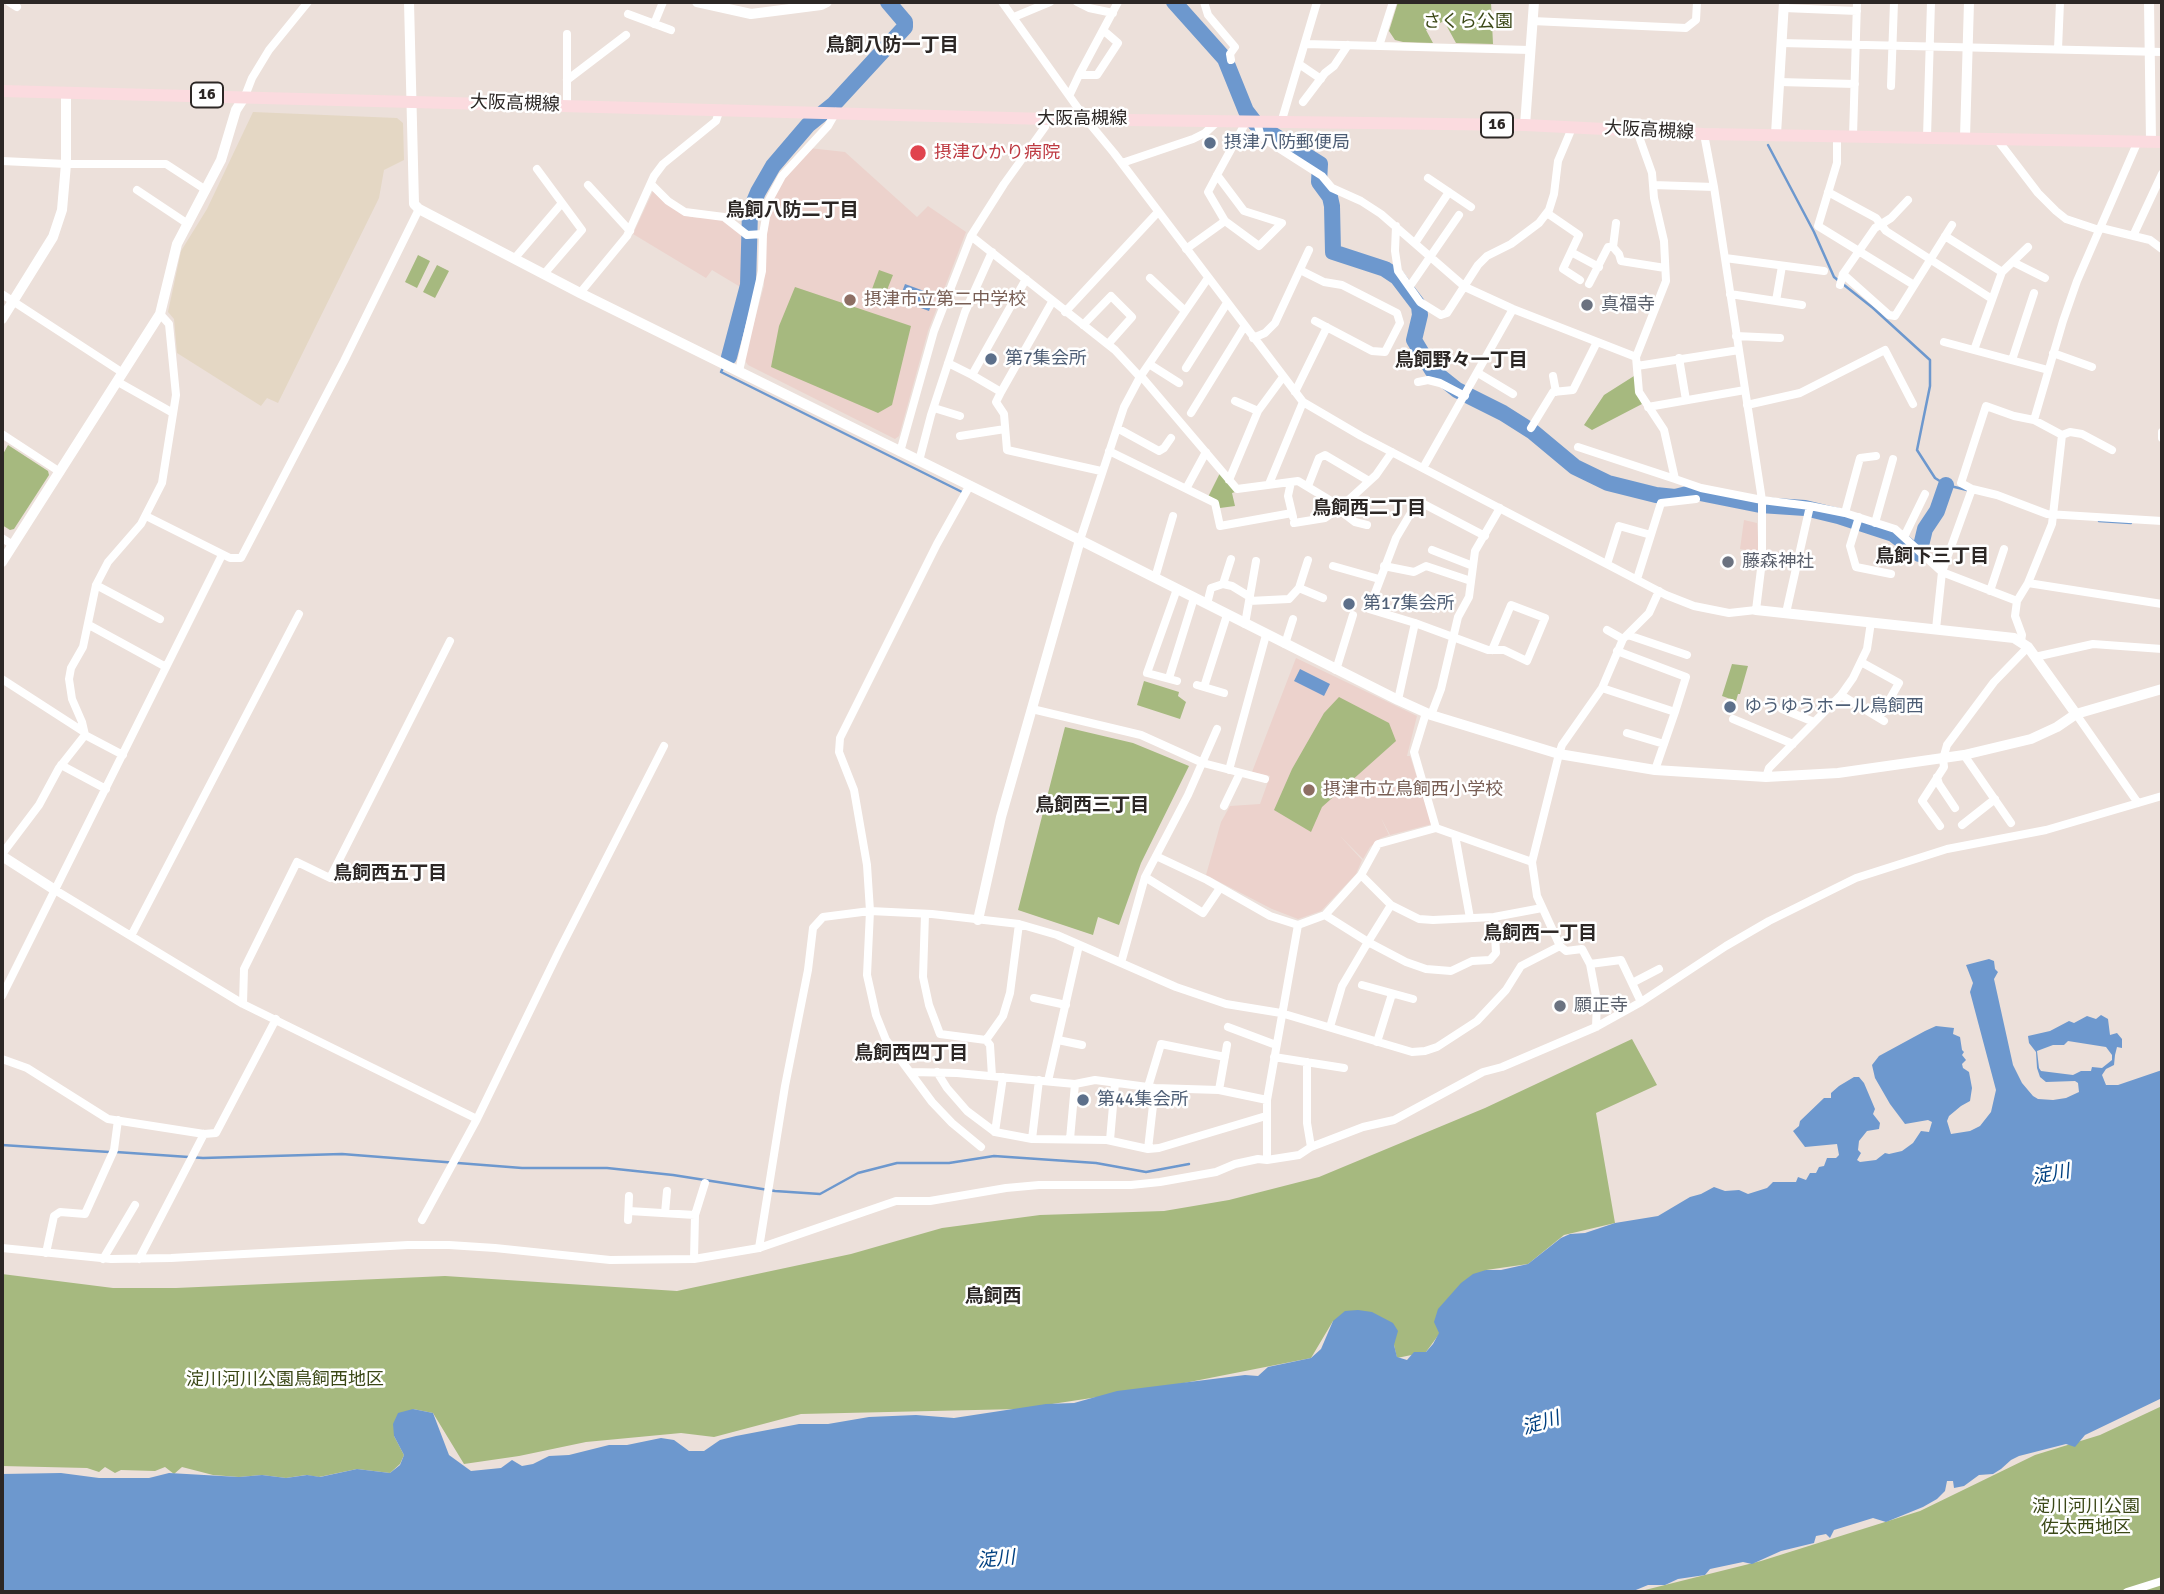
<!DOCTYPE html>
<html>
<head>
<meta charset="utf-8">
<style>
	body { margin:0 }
	#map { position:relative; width:2164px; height:1594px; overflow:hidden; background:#ece0da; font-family:Signika,sans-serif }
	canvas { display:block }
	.frame { position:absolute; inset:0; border:4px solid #2c2725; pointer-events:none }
</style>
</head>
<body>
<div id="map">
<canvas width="2164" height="1594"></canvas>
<div class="frame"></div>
</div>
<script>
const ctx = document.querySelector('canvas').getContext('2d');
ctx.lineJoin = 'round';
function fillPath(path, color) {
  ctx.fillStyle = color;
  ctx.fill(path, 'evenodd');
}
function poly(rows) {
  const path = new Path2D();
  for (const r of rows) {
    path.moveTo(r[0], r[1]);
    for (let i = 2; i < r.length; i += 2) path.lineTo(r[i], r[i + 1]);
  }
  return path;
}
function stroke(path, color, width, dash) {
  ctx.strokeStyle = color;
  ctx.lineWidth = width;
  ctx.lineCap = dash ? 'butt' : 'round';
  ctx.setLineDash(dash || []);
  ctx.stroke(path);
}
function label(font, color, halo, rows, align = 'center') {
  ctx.font = font + ' Signika,"Noto Sans JP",sans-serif';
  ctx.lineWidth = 5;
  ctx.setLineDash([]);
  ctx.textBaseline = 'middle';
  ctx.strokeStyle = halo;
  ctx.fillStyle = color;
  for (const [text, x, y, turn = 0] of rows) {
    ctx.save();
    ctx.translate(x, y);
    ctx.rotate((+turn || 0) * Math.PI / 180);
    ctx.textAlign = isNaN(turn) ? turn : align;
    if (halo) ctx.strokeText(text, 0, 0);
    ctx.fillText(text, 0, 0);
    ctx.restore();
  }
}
fillPath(poly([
	[253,112,397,118,403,123,404,160,384,170,379,198,278,403,267,398,261,406,177,353,174,319,168,312,181,251,207,209]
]), '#e4d7c4');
fillPath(poly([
	[809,148,845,152,917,217,928,206,966,232,928,331,899,436,895,439,748,365,744,359,764,286,764,251,772,201,784,178],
	[653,191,663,201,690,217,723,219,748,239,747,267,742,288,712,270,706,278,633,234],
	[1744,520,1757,523,1759,552,1740,549],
	[1296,658,1417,716,1407,756,1410,756,1432,824,1390,835,1381,818,1389,835,1381,838,1370,847,1363,859,1340,836,1362,860,1356,874,1321,911,1298,919,1272,909,1206,875,1221,822,1230,806,1260,804,1270,776,1252,772]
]), '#ecd2cc');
fillPath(poly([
	[1398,2,1491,2,1493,44,1456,43,1444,21,1426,30,1433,43,1403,42,1395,40,1389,31],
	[418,255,430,261,417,288,405,282],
	[437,265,449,271,435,298,423,292],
	[879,270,893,275,881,305,868,300],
	[795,287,911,326,892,405,878,413,771,367,779,326],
	[1634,376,1637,394,1642,404,1592,430,1584,425,1604,395],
	[8,445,48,471,49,475,14,529,10,530,2,525,2,456],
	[1220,473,1235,492,1232,493,1235,506,1220,508,1208,497],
	[1732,664,1748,666,1740,694,1738,694,1736,701,1722,696],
	[1144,681,1179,692,1178,696,1186,702,1180,719,1137,705],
	[1339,697,1389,723,1396,741,1322,807,1311,832,1274,810,1292,769,1324,713],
	[1065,727,1133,743,1189,766,1141,863,1119,925,1098,917,1093,935,1018,910],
	[1632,1039,1657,1085,1596,1113,1615,1223,1564,1235,1528,1264,1486,1270,1426,1352,1397,1358,1394,1345,1333,1321,1311,1358,1164,1387,1019,1409,801,1414,714,1437,681,1433,586,1442,519,1456,464,1464,433,1413,413,1409,394,1436,404,1455,400,1464,390,1473,357,1469,319,1477,306,1475,286,1478,262,1475,239,1477,213,1475,182,1467,174,1474,165,1467,155,1471,121,1470,115,1473,105,1467,99,1472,87,1468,2,1466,2,1274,113,1288,176,1288,445,1276,677,1291,851,1254,942,1228,1040,1215,1164,1211,1229,1200,1319,1177,1485,1108],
	[2162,1406,2162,1592,1637,1592,1761,1561,1920,1511,2035,1455,2100,1435]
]), '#a6b97f');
fillPath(poly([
	[905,284,935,295,929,311,899,300],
	[1300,669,1330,684,1324,696,1294,681],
	[1989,959,1994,961,1995,969,1998,972,1994,979,2013,1065,2022,1083,2033,1096,2038,1099,2053,1100,2066,1098,2079,1092,2078,1083,2075,1081,2046,1082,2040,1077,2037,1068,2036,1052,2029,1043,2028,1036,2050,1031,2069,1021,2074,1023,2087,1016,2096,1019,2101,1015,2108,1019,2110,1035,2117,1033,2122,1039,2122,1048,2117,1047,2115,1055,2114,1065,2106,1069,2102,1075,2106,1085,2118,1085,2162,1070,2162,1398,2085,1435,2075,1447,2066,1444,2019,1456,2011,1460,2001,1469,1993,1474,1979,1475,1964,1486,1954,1488,1953,1481,1947,1481,1945,1491,1937,1499,1923,1507,1886,1522,1873,1518,1834,1530,1830,1538,1826,1534,1816,1536,1814,1543,1781,1551,1752,1564,1743,1562,1710,1569,1705,1575,1678,1579,1665,1585,1648,1585,1631,1592,2,1592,2,1474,61,1473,99,1478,149,1478,169,1473,239,1477,262,1475,286,1478,307,1475,320,1477,357,1469,390,1473,400,1465,404,1455,394,1436,393,1424,398,1413,413,1409,433,1413,449,1455,471,1471,501,1468,512,1460,522,1466,533,1464,549,1456,569,1455,609,1445,627,1445,661,1438,674,1440,689,1451,704,1451,720,1440,736,1436,799,1424,828,1424,869,1417,916,1415,954,1418,1046,1404,1074,1403,1117,1391,1245,1375,1258,1376,1268,1367,1311,1358,1321,1349,1333,1321,1345,1311,1358,1310,1372,1312,1393,1323,1398,1331,1394,1345,1397,1357,1407,1360,1414,1352,1426,1352,1433,1344,1439,1333,1434,1322,1438,1309,1461,1283,1473,1274,1486,1270,1501,1270,1528,1264,1561,1238,1570,1234,1585,1233,1615,1223,1658,1216,1690,1197,1701,1194,1714,1187,1725,1191,1739,1190,1748,1194,1767,1188,1773,1182,1796,1182,1798,1177,1806,1180,1810,1173,1816,1173,1819,1167,1824,1166,1827,1158,1836,1158,1839,1155,1837,1144,1805,1147,1793,1131,1799,1126,1800,1121,1824,1098,1831,1098,1831,1093,1839,1086,1854,1077,1859,1077,1864,1083,1875,1109,1873,1114,1880,1123,1879,1129,1867,1131,1859,1141,1858,1150,1861,1153,1857,1160,1860,1162,1876,1160,1885,1153,1889,1154,1902,1151,1913,1143,1921,1131,1929,1132,1932,1122,1928,1120,1905,1124,1890,1104,1875,1078,1872,1065,1879,1056,1925,1031,1936,1026,1954,1028,1953,1034,1960,1037,1962,1050,1964,1052,1962,1055,1966,1060,1962,1064,1963,1068,1969,1072,1972,1088,1970,1101,1961,1106,1949,1116,1947,1121,1951,1134,1970,1131,1980,1126,1991,1112,1996,1090,1970,992,1973,983,1966,965],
	[2068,1041,2106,1047,2112,1055,2112,1060,2102,1068,2092,1067,2091,1071,2081,1071,2073,1075,2041,1071,2039,1068,2037,1051,2053,1045,2064,1045]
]), '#6d98ce');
stroke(poly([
	[1768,145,1814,232,1834,277,1873,308,1930,360,1930,386,1917,450,1935,478,1946,485,1967,490],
	[723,368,721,372,962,492],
	[2099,521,2131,523],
	[2,1145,109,1152],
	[116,1152,203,1158,342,1154,522,1168,607,1168,673,1175,775,1191,820,1194,858,1173,897,1163,949,1163,994,1156,1096,1163,1146,1172,1189,1164]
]), '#6d98ce', 2.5);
stroke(poly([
	[1174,2,1225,59,1246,111,1256,124,1320,164,1319,182,1330,197,1332,206,1333,252,1385,269,1397,277,1419,306,1420,315,1414,340,1432,370,1457,390,1503,413,1533,432,1575,467,1608,483,1656,495,1675,497,1695,492,1760,505,1805,508,1838,516,1893,534,1919,554,1925,529,1937,511,1946,485],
	[729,357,748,285,750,211,758,192,773,166,808,125,834,104,905,27,905,22,888,2]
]), '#6d98ce', 16);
stroke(poly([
	[9,2,17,7],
	[1002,2,1085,118,1114,153,1303,402,1361,436,1666,595,1694,606,1729,613,1756,610,1762,561,1762,500,1714,187,1704,134],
	[1077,2,1089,8,1113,13],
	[1204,2,1208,15,1235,47,1230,54,1231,60],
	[1784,8,1857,11],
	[628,14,671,30],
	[1014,17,1050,2],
	[1532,21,1686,28,1696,20,1697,2],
	[654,24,663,2],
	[567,34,567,105],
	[1781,43,2162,52],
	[1305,44,1530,50],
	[1379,46,1393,2],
	[2058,49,2060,2],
	[1299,64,1321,79],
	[1079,75,1118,2],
	[567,80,626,35],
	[1779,82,1855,84],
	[1891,86,1894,2],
	[1070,94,1079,75,1097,75,1118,43,1103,30],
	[245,96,252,78,269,50,308,2],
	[1303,102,1325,73,1334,66,1348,45],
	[1047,119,1045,127,1004,184,971,236,1115,350,1140,377],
	[1257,122,1261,137,1322,176,1332,188,1361,201,1381,214,1465,287,1513,309,1636,357,1639,392,1664,430,1675,479,1701,488,1762,500,1810,506,1845,513,1895,529,1942,572,2017,601,2015,616,2022,635,2021,641],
	[1281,123,1317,2],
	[1837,135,1837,163,1818,226,1914,285],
	[1853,136,1857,2],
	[1927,137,1931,2],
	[1996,138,2038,193,2056,211,2066,219,2099,230],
	[2,161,66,164,166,164,206,190],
	[1122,163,1193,139,1205,133,1218,121],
	[537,169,582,230,544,274],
	[1217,175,1244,211,1282,223,1259,246,1225,221,1208,192,1217,175,1246,122],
	[1428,178,1471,207],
	[651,184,668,201,685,212,724,217,747,235,763,234],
	[588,185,630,231],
	[1653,185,1714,187],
	[137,190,188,224],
	[1828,192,1876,218,1886,231,1992,299],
	[1547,213,1579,235,1563,269,1580,280],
	[1616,223,1613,247,1619,254,1621,261,1665,268],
	[1396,226,1395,251,1398,271,1420,302,1441,315,1447,313,1478,265,1487,256,1511,244,1539,223,1549,210,1554,194,1558,161,1572,128],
	[2101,228,2150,240,2162,249],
	[1945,236,2002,272],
	[2133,236,2162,174],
	[1415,243,1449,192],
	[1186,249,1225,221],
	[1571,252,1599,267],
	[1725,258,1824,271],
	[514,259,562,203],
	[2013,262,2045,278],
	[1300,270,1324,282,1342,285,1397,313,1400,323,1385,352,1372,351,1315,321],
	[1843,274,1889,315,1895,316,1952,225],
	[1150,278,1185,311],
	[1026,279,972,375,1001,392,1052,302],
	[1589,284,1608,247,1613,247],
	[1840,285,1843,274,1875,228,1891,218,1908,200],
	[1410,286,1459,215],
	[580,293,627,236,654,176,663,164,716,121,720,109],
	[2,294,123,373],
	[1730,294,1802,305],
	[1776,301,1782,266],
	[1065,312,1158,212],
	[1083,325,1111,296,1132,317,1108,344],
	[1736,336,1780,338],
	[1253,338,1265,333,1275,323,1309,250],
	[1944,342,2048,370],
	[1974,350,2002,272,2028,247],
	[2053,353,2092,367],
	[1636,357,1666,281,1664,241,1654,198,1652,173,1637,131],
	[1679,358,1686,400],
	[2012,360,2034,293],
	[948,363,972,375],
	[1149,364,1179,383],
	[1637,366,1739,350],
	[1186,368,1227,303],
	[739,371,762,271,763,234,769,200,782,176,828,126,836,112],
	[1478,373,1513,394],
	[1141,376,1237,489,1298,481,1341,507],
	[1553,376,1556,392],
	[118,382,173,413],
	[1418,382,1428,380,1440,383,1465,396],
	[1001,392,996,402,1004,414,1007,450,1101,471],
	[1295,392,1327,327],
	[1235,401,1258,411],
	[1747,405,1800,393,1885,350,1913,404],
	[1648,407,1745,390],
	[934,408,960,416],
	[1191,413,1244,327],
	[2034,420,2063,321,2077,281,2138,141],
	[1117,428,1159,451,1164,448,1171,438],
	[1531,428,1553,392,1573,390,1597,342],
	[2162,432,2162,438],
	[2,434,60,472],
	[2062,435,2070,432,2082,434,2112,450],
	[960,436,1005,429],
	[1578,447,1675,479],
	[1109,451,1215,503,1220,526,1292,513],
	[900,452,934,331,971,236],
	[919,461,931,415,965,312,992,252],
	[1423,468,1513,309],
	[1229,480,1258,411,1283,377],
	[1291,482,1288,496,1293,517],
	[1269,484,1303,402],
	[970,485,937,544,840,738,839,752,854,790,867,865,870,911,867,975,876,1015,886,1040,932,1102,952,1123,981,1147],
	[1308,486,1319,458,1325,455,1369,481],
	[1187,487,1206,452],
	[1972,489,1961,483,1986,406,2014,416,2034,420,2062,435,2052,524,2028,583,2017,601],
	[1338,509,1355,522,1367,525],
	[1845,513,1860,458,1876,456],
	[146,516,230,558,241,558,344,361,419,209],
	[1859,517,1850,546,1856,567,1891,574],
	[1294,523,1325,518,1341,507,1376,475,1392,452],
	[1875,523,1893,459],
	[1485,536,1418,501,1396,538,1369,609,1415,623,1488,650,1504,650,1527,661,1545,618,1511,605,1492,650],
	[1904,537,1925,494],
	[2,538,13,545],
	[1080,540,1124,407,1140,377,1208,278],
	[1432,550,1473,566],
	[1607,564,1619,526,1651,535],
	[1333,566,1379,579],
	[1384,566,1414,572,1426,566,1471,581],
	[1155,578,1173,516],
	[1637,579,1661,503,1696,499],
	[2028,583,2162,604],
	[1223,584,1231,559],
	[96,585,160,619],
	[1299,588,1323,598],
	[1990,591,2004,549],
	[1249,601,1289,599,1299,588,1308,560],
	[1207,604,1211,588,1223,584,1232,586,1250,597],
	[1786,613,1810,506],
	[1245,624,1256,561],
	[89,625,166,667],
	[1936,629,1942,572,1972,489,1997,495,2047,514,2162,521],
	[1607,630,1623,639],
	[1628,635,1687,655],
	[1285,644,1293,619],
	[2035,657,2093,644,2162,649],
	[1861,662,1899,683,1879,718],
	[1336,670,1353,615],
	[1169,678,1194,598],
	[2,679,84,732],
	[1177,681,1147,673,1177,589],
	[1197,685,1224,693],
	[1204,687,1227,615],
	[1602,688,1675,712,1686,677,1617,651],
	[1841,695,1884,721],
	[1398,700,1415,623],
	[1032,709,1141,735,1203,763,1265,779],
	[1782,709,1814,722],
	[2076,714,2138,803],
	[1431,715,1441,689,1458,617,1469,597,1475,551,1500,508],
	[1733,719,1793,744],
	[1627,733,1664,744],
	[85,735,123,755],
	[1964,755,2011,823],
	[61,765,106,789],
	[1229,770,1266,635],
	[1655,770,1675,712],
	[1766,777,1769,768,1841,695,1853,678,1867,649,1871,622],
	[1937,777,1939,784,1955,808],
	[1224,806,1240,773],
	[1962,825,1995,799],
	[1940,826,1922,801,1944,767,1943,759,1947,745,1994,682,2028,647],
	[1436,828,1532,862],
	[1455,835,1470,918],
	[2,854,39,805,59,768,85,735,82,722,72,699,69,679,71,668,83,647,96,585,108,562,141,524,162,483,176,395,169,324,160,314],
	[1156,856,1207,880,1270,916,1298,925,1325,915,1361,875,1378,844,1436,828,1414,752,1426,713],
	[1361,875,1391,905],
	[1145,877,1203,913,1220,888],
	[55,890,243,1004,477,1119],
	[925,914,923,977,929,1005,940,1034,986,1040,990,1045,992,1076],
	[1325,915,1368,942,1391,905,1419,919,1433,920,1494,917,1542,908],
	[131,936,299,614],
	[1560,946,1566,951,1582,949,1590,964,1621,960,1641,1002],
	[1121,963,1145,877,1188,795,1217,729],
	[1590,964,1597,1001,1596,1027],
	[1632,983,1659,969],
	[1362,985,1413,999],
	[2,996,222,555],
	[1034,998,1066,1005],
	[243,1004,244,969,297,862,330,878,450,641],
	[1228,1027,1276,1045],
	[1330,1027,1342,986,1368,942,1406,962,1426,969,1451,971,1472,961,1490,960,1496,953,1494,917],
	[986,1040,1003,1016,1010,993,1019,924],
	[1058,1040,1082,1045],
	[1377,1042,1392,994],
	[1274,1057,1344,1068],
	[2,1059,27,1068,108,1119,204,1134,216,1133,276,1019],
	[1307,1062,1307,1123,1311,1147],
	[911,1072,957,1073,1075,1084,1095,1080,1155,1088,1219,1090,1267,1100],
	[937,1072,947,1088,967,1111,995,1132,1032,1139,1107,1140,1148,1149,1155,1088],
	[1048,1081,1079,945],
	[1148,1087,1161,1044,1225,1057],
	[1219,1090,1227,1045],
	[995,1132,1003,1077],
	[1032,1139,1039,1080],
	[1070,1139,1075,1084],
	[1110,1140,1115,1083],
	[1148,1149,1159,1148,1266,1116],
	[1267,1160,1267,1100,1298,925],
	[629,1211,695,1215],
	[665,1213,667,1191],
	[422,1220,477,1119,559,951,664,746],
	[628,1220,629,1196],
	[2,1248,111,1259,171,1258,408,1245,449,1245,495,1248,610,1260,694,1259,759,1248,896,1201,930,1201,1006,1188,1039,1185,1131,1185,1160,1182,1216,1172,1235,1164,1258,1159,1267,1160,1299,1155,1311,1147,1363,1127,1394,1120,1483,1072,1502,1067,1596,1027,1641,1002,1726,946,1769,921,1856,878,1947,849,2046,830,2162,796],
	[759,1248,785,1086,808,970,813,928,823,917,870,911,932,914,1019,924,1057,935,1176,987,1226,1004,1281,1013,1412,1052,1425,1051,1437,1047,1477,1021,1506,990,1521,966,1560,946,1537,896,1532,862,1559,754,1562,745,1602,688,1623,639,1649,613,1659,591],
	[46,1253,54,1216,60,1212,85,1214,114,1150,118,1120],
	[103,1259,135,1205],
	[139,1259,204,1134],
	[694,1259,695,1215,705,1183],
	[2127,1592,2162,1581]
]), '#fff', 8);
stroke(poly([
	[409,2,414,204,419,209,580,293,1080,540,1398,700,1431,715,1559,754,1655,770,1766,777,1838,773,1964,755,2031,739,2057,727,2076,714,2162,689],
	[697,2,751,14,821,5,827,2],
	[2149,2,2151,141],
	[1525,125,1534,2],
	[1776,134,1784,2],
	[1965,137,1969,2],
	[2,319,53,237,62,210,66,164,66,92],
	[2,562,160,314,177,244,221,160,236,110,245,96],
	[1756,610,2014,638,2028,647,2076,714],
	[2,856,55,890],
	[978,920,1001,817,1080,540]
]), '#fff', 10);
stroke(poly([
	[2,91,1047,119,1525,125,1704,134,2162,142]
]), '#fbdbdf', 12);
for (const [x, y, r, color] of [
	[1210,143,7,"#5c6f8a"],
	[918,153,9,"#e0444e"],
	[850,300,7,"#8d6e63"],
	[1587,305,7,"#6b7280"],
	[991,359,7,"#5c6f8a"],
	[1728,562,7,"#6b7280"],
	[1349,604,7,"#5c6f8a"],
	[1730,707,7,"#5c6f8a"],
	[1309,790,7,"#8d6e63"],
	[1560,1006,7,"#6b7280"],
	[1083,1100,7,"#5c6f8a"]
]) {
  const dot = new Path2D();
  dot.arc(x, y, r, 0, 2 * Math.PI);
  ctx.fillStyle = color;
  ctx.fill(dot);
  stroke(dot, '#fff', 2.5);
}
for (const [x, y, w] of [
	[207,95,32],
	[1497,125,32]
]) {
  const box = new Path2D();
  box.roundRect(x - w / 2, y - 12.5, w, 25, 5);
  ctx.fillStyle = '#fff';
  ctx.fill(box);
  stroke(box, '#2c2725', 2);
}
label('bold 16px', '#2c2725', null, [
	["16",207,95],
	["16",1497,125]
]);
label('18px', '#3b4817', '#fff', [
	["さくら公園",1468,22],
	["淀川河川公園鳥飼西地区",285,1380],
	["淀川河川公園",2086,1507],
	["佐太西地区",2086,1528]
]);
label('18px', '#2c2725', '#fff', [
	["大阪高槻線",515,104,2],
	["大阪高槻線",1082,119],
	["大阪高槻線",1649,131,3]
]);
label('18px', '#4e5e75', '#fff', [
	["摂津八防郵便局",1224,143],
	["第7集会所",1005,359],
	["第17集会所",1363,604],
	["ゆうゆうホール鳥飼西",1744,707],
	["第44集会所",1097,1100]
], 'left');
label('18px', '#be3a42', '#fff', [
	["摂津ひかり病院",934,153]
], 'left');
label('18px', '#785e54', '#fff', [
	["摂津市立第二中学校",864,300],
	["摂津市立鳥飼西小学校",1323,790]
], 'left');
label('18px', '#5b616d', '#fff', [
	["真福寺",1601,305],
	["藤森神社",1742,562],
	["願正寺",1574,1006]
], 'left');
label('bold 19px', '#2c2725', '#fff', [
	["鳥飼八防一丁目",892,46],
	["鳥飼八防二丁目",792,211],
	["鳥飼野々一丁目",1461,361],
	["鳥飼西二丁目",1369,509],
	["鳥飼下三丁目",1932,557],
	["鳥飼西三丁目",1092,806],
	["鳥飼西五丁目",390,874],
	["鳥飼西一丁目",1540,934],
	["鳥飼西四丁目",911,1054],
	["鳥飼西",993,1297]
]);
label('italic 19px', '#004081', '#fff', [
	["淀川",2051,1175,-10],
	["淀川",1541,1424,-17],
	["淀川",996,1560,-6]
]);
</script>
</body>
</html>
